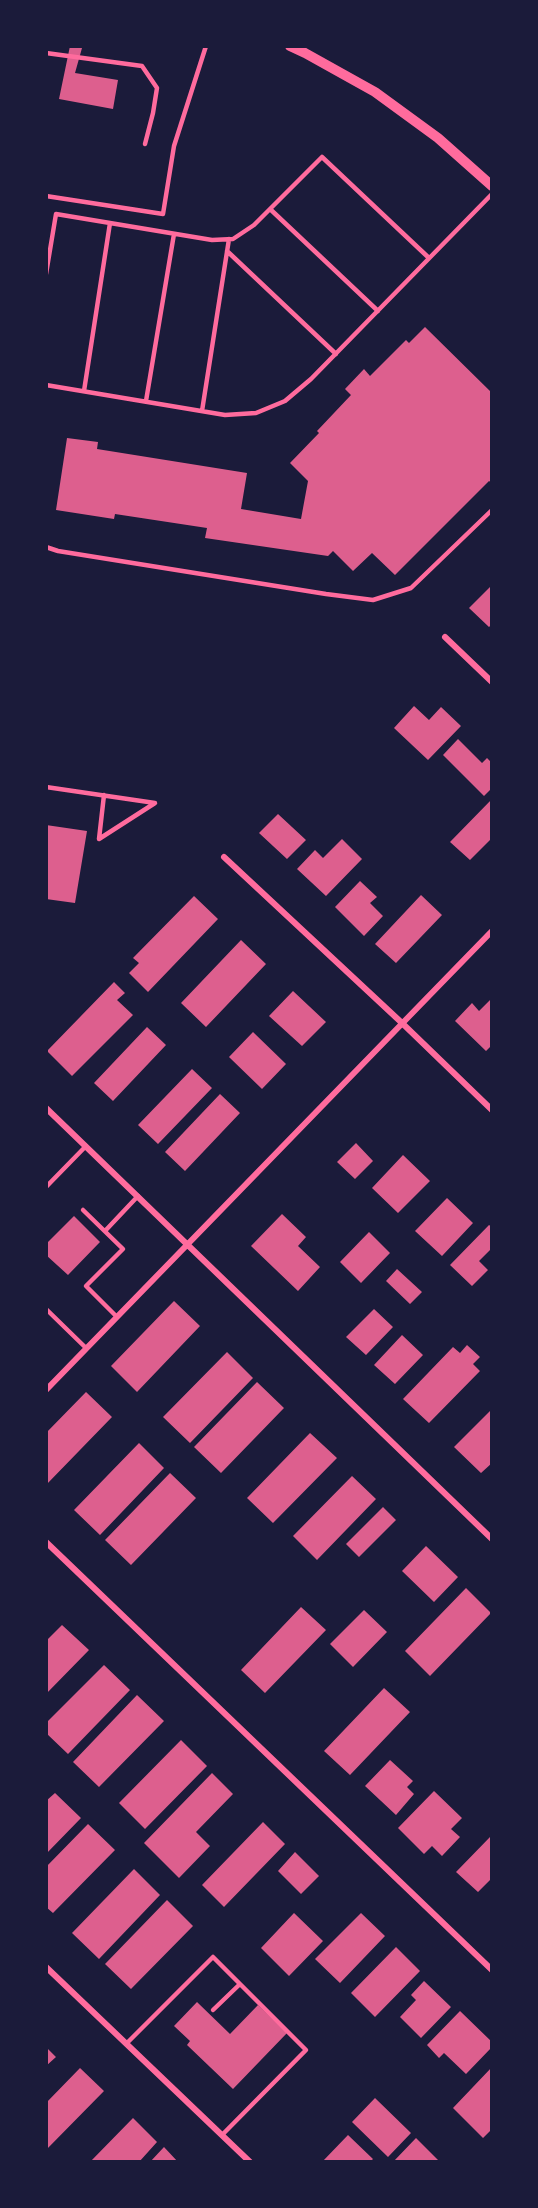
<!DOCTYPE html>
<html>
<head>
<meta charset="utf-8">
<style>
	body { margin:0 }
	#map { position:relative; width:538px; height:2208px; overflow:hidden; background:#1b1b3a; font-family:Inter,sans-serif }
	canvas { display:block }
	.frame { position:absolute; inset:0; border:48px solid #1b1b3a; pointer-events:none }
</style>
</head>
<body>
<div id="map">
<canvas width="538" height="2208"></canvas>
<div class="frame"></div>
</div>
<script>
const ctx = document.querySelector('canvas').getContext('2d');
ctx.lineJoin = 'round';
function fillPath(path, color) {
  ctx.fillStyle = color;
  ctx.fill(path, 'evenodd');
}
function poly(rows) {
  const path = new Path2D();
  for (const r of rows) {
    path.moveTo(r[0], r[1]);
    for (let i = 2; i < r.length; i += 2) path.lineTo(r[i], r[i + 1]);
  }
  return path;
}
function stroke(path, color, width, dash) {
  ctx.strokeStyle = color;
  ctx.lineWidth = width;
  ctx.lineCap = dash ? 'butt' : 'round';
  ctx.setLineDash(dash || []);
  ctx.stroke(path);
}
fillPath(poly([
	[70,46,82,48,75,73,118,80,113,109,59,99],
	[425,327,492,393,492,483,489,481,395,575,372,553,353,571,333,551,328,556,205,538,207,528,115,514,114,519,56,510,67,438,98,442,97,449,247,473,241,509,301,519,308,481,290,463,319,433,317,431,351,395,345,389,364,369,370,376,406,340,409,343],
	[492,585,492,624,489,627,469,608],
	[414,706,429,720,441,707,461,726,428,760,394,728],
	[458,739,482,763,487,758,492,763,492,788,484,796,443,755],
	[492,799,492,838,470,860,450,842],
	[278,814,306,840,287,859,259,833],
	[46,825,87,831,75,903,46,899],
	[342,839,362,859,326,896,297,869,315,850,323,858],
	[360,881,377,897,370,903,383,916,364,936,335,907],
	[421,895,442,915,396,963,375,944],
	[194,896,218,919,148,992,129,973,139,963,133,958],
	[241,940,266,964,206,1027,181,1003],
	[114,982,125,993,117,1000,133,1015,72,1076,47,1051],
	[293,991,326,1022,302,1046,269,1016],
	[492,998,492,1045,486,1051,455,1021,472,1003,479,1011],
	[147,1027,166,1045,113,1101,94,1083],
	[253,1032,286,1064,262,1089,229,1057],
	[192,1069,212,1088,158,1144,138,1125],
	[220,1094,240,1113,185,1171,165,1152],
	[356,1143,373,1161,355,1179,337,1162],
	[403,1155,430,1181,398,1213,372,1188],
	[447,1198,473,1223,442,1256,415,1231],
	[282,1214,306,1237,298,1246,320,1267,298,1291,251,1246],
	[74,1216,100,1242,68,1275,46,1255,46,1244],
	[489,1225,492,1227,492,1248,479,1261,488,1270,472,1286,450,1265],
	[369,1232,390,1253,361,1283,340,1262],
	[397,1269,422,1292,410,1304,386,1281],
	[174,1301,200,1326,137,1392,111,1366],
	[374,1309,393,1327,366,1355,346,1337],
	[402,1335,423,1355,395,1384,374,1365],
	[467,1345,480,1357,473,1364,480,1371,429,1423,403,1399,453,1347,460,1353],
	[227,1352,253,1378,190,1443,163,1417],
	[257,1382,284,1408,221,1473,194,1447],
	[86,1392,112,1417,46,1485,46,1433],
	[492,1409,492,1463,481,1473,454,1447],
	[310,1433,337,1458,273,1523,247,1498],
	[139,1443,164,1468,100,1535,74,1510],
	[170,1473,196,1498,131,1565,105,1540],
	[352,1476,376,1499,317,1560,293,1536],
	[383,1507,396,1520,359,1557,346,1544],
	[426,1546,458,1577,434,1602,402,1571],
	[466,1588,491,1613,430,1676,405,1651],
	[301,1607,326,1630,265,1693,241,1670],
	[364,1610,387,1632,353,1667,330,1644],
	[62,1625,89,1650,46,1694,46,1641],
	[104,1665,130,1690,68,1754,46,1733,46,1723],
	[384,1688,410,1712,350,1775,324,1751],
	[137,1695,164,1721,99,1787,73,1762],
	[181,1740,207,1766,145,1829,119,1803],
	[390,1760,413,1781,407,1787,414,1794,396,1815,365,1786],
	[212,1773,233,1794,196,1832,210,1846,179,1878,144,1843],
	[434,1791,462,1818,451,1829,460,1837,442,1856,432,1846,424,1854,398,1828],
	[55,1793,81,1818,46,1854,46,1801],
	[263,1822,285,1844,224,1907,202,1885],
	[88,1824,115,1850,53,1913,46,1907,46,1867],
	[490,1837,492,1878,478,1892,456,1872],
	[295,1852,319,1876,301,1894,278,1871],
	[134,1869,160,1895,99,1959,72,1933],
	[167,1900,193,1926,131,1989,105,1964],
	[294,1913,323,1941,289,1976,261,1948],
	[361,1913,385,1936,340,1983,315,1959],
	[396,1947,420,1971,375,2017,351,1993],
	[424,1981,451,2007,421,2038,400,2017,416,2000,411,1995],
	[197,2002,230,2034,258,2005,287,2033,233,2089,187,2045,190,2041,174,2026],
	[460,2011,492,2042,492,2047,466,2074,444,2053,439,2058,427,2045],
	[46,2047,56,2057,46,2066],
	[492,2067,492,2129,483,2138,453,2108],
	[80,2068,104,2091,46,2150,46,2103],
	[375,2098,411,2133,388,2157,352,2122],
	[133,2118,157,2142,139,2162,90,2162],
	[348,2135,373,2159,370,2162,322,2162],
	[416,2138,440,2162,393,2162],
	[164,2147,178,2162,150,2162]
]), '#dd5f8e');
stroke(poly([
	[46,53,142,66,157,88,153,113,145,144],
	[46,196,163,214,174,146,206,46],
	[270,209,378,311],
	[227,251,336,354],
	[46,274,56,214,212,240,233,239,254,225,322,157,429,258],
	[46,385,225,415,256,413,285,401,311,379,492,194],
	[84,391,110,223],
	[146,401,174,234],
	[202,411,229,239],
	[46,547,58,551,195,573,326,594,373,600,411,588,492,510],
	[46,787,155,803],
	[99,839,155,803],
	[99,839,104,795],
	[46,1187,86,1146],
	[83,1210,123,1249,86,1286,117,1317],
	[105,1231,138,1196],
	[46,1309,86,1348],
	[213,2010,240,1984],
	[127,2043,213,1957,306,2050,222,2135]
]), '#ff6b9d', 4.5);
stroke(poly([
	[445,637,492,682],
	[224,857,402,1023,492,1110],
	[46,1108,492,1539],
	[46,1390,492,931],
	[46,1542,492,1970],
	[46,1967,250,2162]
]), '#ff6b9d', 6);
stroke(poly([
	[290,46,305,53,375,92,438,138,492,186]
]), '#ff6b9d', 10);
</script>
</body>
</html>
